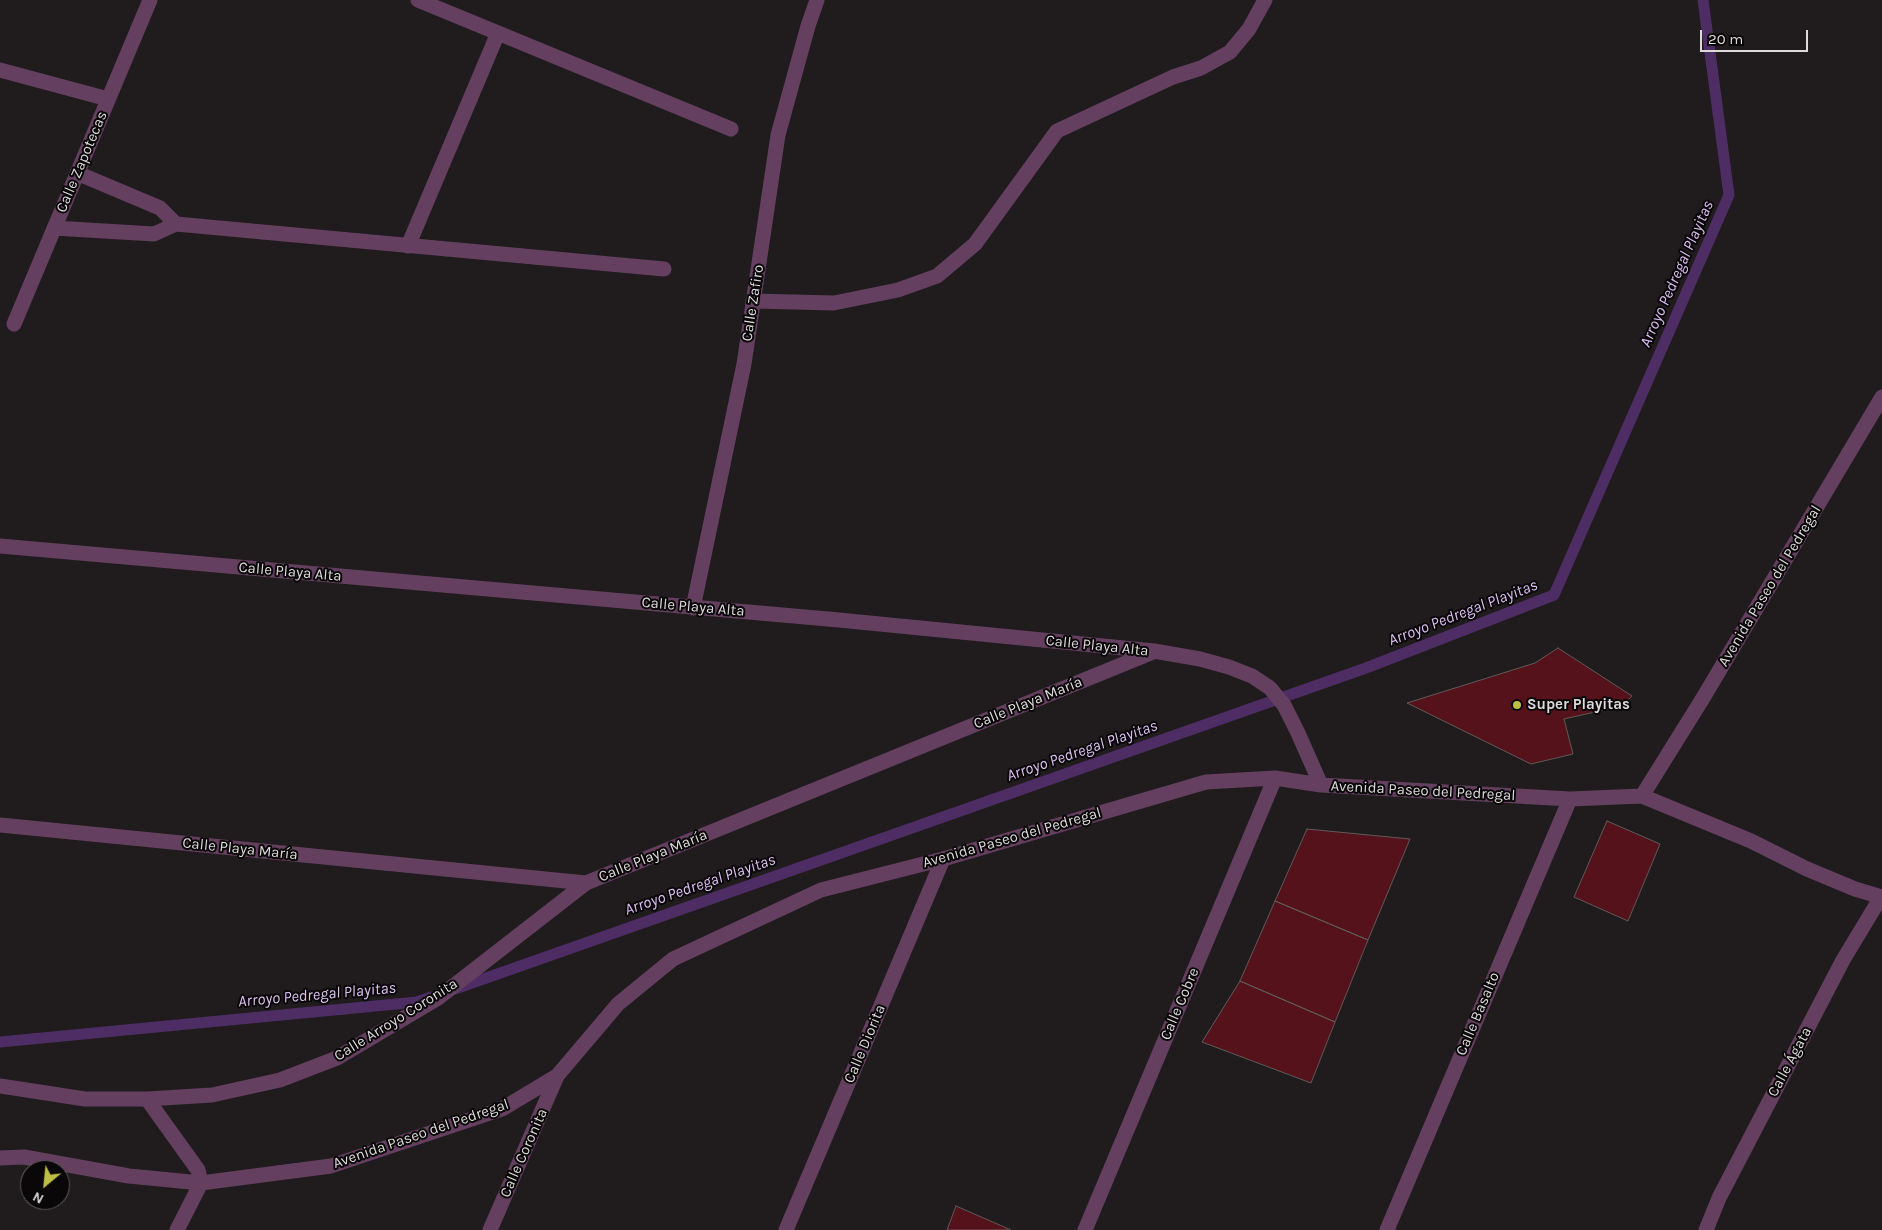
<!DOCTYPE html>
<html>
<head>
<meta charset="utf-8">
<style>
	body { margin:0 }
	#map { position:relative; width:1882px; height:1230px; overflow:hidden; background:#201c1e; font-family:Karla,sans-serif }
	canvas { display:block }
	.north { position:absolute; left:20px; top:1160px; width:50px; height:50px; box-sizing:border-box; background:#090708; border:1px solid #5e5b5c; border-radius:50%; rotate:208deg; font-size:14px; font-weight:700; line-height:20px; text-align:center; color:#dddadb }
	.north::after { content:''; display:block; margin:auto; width:18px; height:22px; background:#bcbf44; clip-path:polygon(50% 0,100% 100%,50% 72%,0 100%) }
	.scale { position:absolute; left:1700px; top:30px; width:108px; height:22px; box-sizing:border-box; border:2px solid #dddadb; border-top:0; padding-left:6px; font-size:15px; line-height:18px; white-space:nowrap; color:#dddadb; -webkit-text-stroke:4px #090708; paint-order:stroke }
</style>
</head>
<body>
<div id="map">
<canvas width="1882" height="1230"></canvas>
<div class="north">N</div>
<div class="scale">20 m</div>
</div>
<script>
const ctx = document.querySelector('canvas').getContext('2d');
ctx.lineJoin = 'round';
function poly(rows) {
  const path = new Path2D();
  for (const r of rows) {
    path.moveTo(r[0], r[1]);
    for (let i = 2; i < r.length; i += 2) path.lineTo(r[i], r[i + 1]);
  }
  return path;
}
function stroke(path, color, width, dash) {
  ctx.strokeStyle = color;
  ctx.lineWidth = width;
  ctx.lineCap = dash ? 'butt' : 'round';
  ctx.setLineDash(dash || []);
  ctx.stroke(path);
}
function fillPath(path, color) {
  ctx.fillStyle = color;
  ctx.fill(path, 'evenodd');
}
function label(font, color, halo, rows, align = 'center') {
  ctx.font = font + ' Karla,sans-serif';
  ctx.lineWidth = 4;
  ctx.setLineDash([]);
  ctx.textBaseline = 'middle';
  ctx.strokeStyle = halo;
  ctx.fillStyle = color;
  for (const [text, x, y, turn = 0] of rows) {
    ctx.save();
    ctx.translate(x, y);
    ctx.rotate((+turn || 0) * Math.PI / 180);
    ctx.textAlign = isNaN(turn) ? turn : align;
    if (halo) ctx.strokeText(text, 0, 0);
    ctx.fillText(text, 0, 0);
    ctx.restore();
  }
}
stroke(poly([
	[455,989,1366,668,1554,595,1729,195,1703,0],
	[0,1042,417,1002,431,997]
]), '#4e2d64', 11);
const building = poly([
	[1558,648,1632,696,1622,706,1564,719,1573,754,1531,764,1407,703,1535,663,1558,648],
	[1607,821,1660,844,1628,921,1574,897,1607,821],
	[1307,829,1410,839,1368,940,1275,901,1307,829],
	[1275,901,1368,940,1335,1022,1240,981,1275,901],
	[1240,981,1335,1022,1311,1083,1202,1042,1240,981],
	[956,1206,1011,1230,947,1230,956,1206]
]);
fillPath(building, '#56121a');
stroke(building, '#5f5a59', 1);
stroke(poly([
	[418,0,731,129],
	[0,70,108,99],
	[77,173,160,208,176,224],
	[54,228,154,234,176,224,664,269],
	[408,246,498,33],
	[753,301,834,303,898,290,937,276,975,244,1057,131,1173,77,1201,68,1230,52,1249,29,1265,0],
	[14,324,150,0],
	[0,546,839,620,1154,651,1200,659,1229,667,1252,676,1270,688,1284,705,1298,733,1321,785],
	[693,608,744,364,778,135,808,26,817,0],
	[1642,796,1751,841,1807,869,1855,889,1882,897],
	[0,825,586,883,1153,652],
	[0,1086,85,1099,147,1099,212,1095,280,1080,337,1058,438,998,586,883],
	[147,1099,198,1170,201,1183,177,1230],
	[0,1158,24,1157,129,1176,201,1183,331,1166,502,1109,557,1076,618,1004,673,959,821,890,943,859,1206,782,1275,778,1321,785,1570,799,1642,796,1703,698,1882,397],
	[490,1230,557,1076],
	[786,1230,943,859],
	[1085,1230,1275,778],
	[1387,1230,1570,799],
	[1706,1230,1719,1198,1843,960,1881,897]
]), '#653f5f', 15);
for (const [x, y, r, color] of [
	[1517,705,5,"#bcbf44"]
]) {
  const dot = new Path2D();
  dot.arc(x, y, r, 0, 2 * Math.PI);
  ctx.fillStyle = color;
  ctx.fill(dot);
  stroke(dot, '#090708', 2);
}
label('15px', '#dddadb', '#090708', [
	["Calle Zapotecas",82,162,-67],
	["Calle Zafiro",753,303,-81],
	["Calle Playa Alta",290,572,5],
	["Avenida Paseo del Pedregal",1770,586,-59],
	["Calle Playa Alta",693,607,5],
	["Calle Playa Alta",1097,646,6],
	["Calle Playa María",1028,703,-22],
	["Avenida Paseo del Pedregal",1423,791,3],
	["Avenida Paseo del Pedregal",1012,838,-16],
	["Calle Playa María",240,849,6],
	["Calle Playa María",653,856,-22],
	["Calle Cobre",1180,1004,-67],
	["Calle Basalto",1478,1014,-67],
	["Calle Arroyo Coronita",396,1020,-32],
	["Calle Diorita",865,1044,-67],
	["Calle Ágata",1790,1062,-62],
	["Avenida Paseo del Pedregal",421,1134,-19],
	["Calle Coronita",524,1153,-66]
]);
label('bold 15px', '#dddadb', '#090708', [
	["Super Playitas",1527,705]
], 'left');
label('italic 16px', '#ddc0f4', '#090708', [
	["Arroyo Pedregal Playitas",1677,274,-66],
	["Arroyo Pedregal Playitas",1463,613,-21],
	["Arroyo Pedregal Playitas",1082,751,-19],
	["Arroyo Pedregal Playitas",700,885,-19],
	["Arroyo Pedregal Playitas",317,995,-5]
]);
</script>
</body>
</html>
